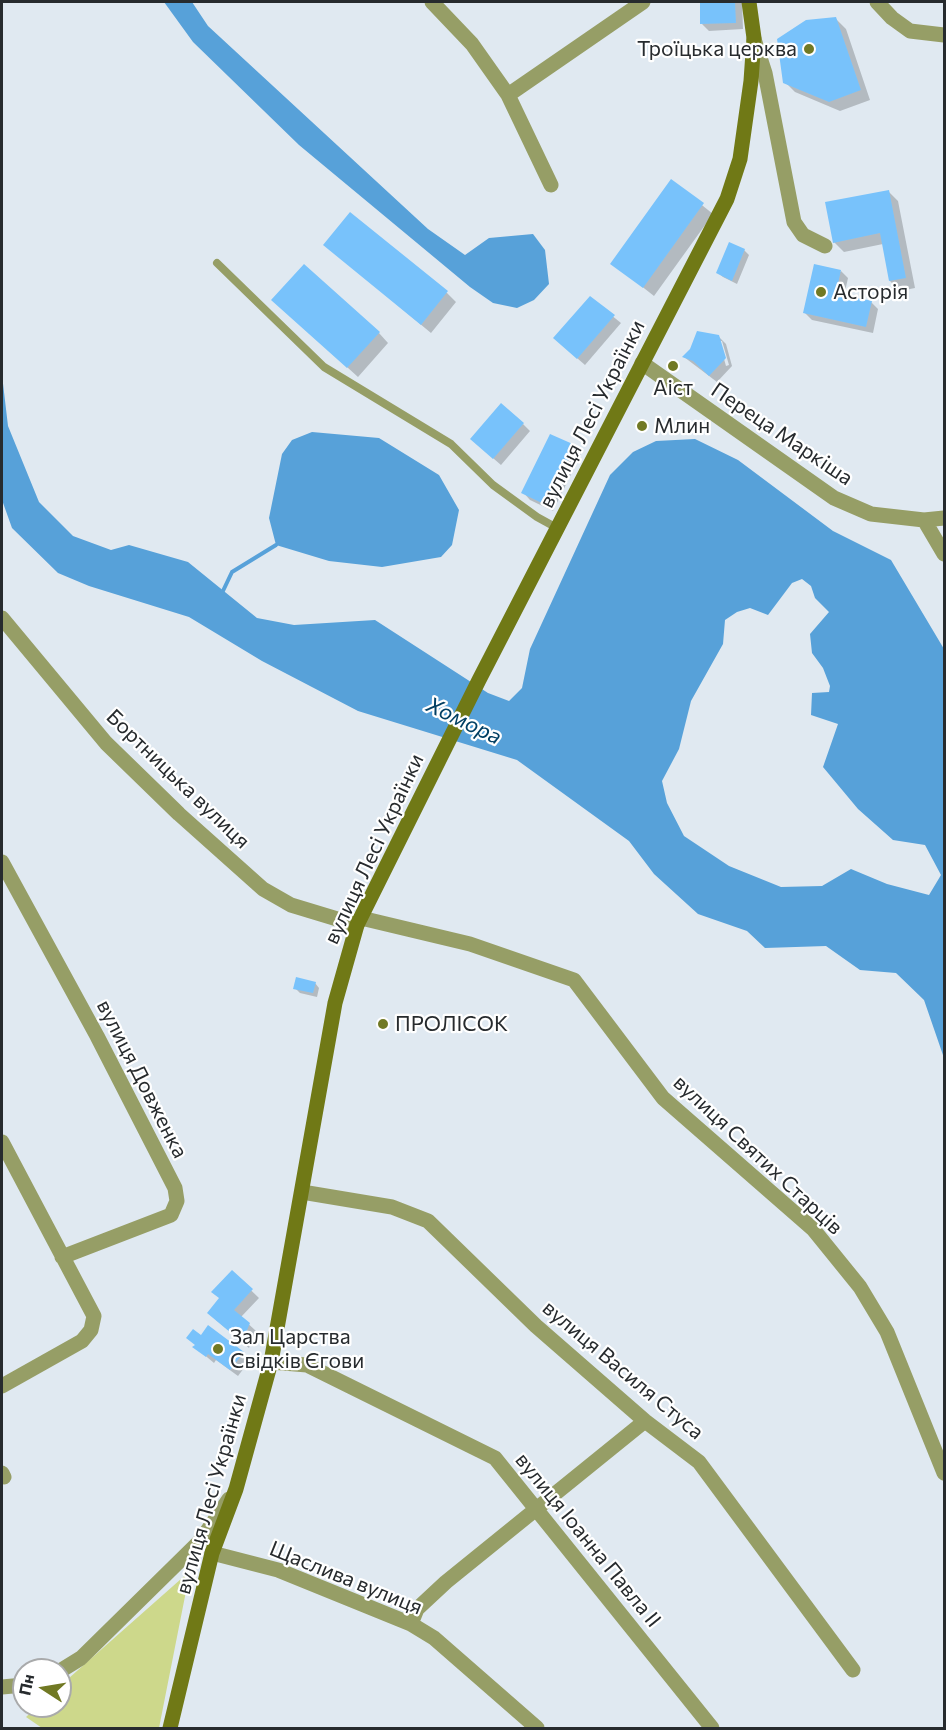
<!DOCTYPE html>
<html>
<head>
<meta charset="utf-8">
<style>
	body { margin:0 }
	#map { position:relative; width:946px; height:1730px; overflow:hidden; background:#e0e9f1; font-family:Commissioner,sans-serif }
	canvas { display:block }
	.frame { position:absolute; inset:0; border:3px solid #272b2e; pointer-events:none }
	.north { position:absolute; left:12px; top:1658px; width:60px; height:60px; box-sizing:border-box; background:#fff; border:2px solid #a9aaab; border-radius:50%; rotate:282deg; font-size:16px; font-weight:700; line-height:24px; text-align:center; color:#272b2e }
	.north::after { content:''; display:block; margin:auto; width:21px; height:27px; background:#717924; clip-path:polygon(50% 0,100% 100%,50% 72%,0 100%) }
</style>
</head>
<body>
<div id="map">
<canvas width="946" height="1730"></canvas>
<div class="frame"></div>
<div class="north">Пн</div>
</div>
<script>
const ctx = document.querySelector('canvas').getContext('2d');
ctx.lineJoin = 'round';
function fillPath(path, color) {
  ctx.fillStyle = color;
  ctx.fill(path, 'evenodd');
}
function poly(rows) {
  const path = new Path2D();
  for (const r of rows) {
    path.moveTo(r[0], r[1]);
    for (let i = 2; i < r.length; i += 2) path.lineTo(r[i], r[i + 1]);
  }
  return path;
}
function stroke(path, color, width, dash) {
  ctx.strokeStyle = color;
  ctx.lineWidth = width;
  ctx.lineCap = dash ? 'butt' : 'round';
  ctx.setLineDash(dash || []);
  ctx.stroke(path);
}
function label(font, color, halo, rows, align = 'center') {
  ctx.font = font + ' Commissioner,sans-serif';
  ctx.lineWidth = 4.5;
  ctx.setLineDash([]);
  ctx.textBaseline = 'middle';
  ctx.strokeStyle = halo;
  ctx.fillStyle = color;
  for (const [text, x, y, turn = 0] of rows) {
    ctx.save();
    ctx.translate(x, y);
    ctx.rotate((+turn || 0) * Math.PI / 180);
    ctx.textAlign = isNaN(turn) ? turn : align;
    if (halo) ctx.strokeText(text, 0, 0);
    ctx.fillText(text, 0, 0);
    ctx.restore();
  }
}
fillPath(poly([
	[190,1571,159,1728,42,1728,26,1717,38,1706,60,1706,60,1686]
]), '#cdd88b');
fillPath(poly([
	[164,2,192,2,208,26,428,229,465,255,489,238,533,234,545,250,549,284,534,300,517,308,493,303,470,287,299,145,193,42],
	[2,375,8,426,39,502,73,536,111,550,129,545,188,562,257,618,294,625,375,620,488,693,509,701,522,688,530,649,610,475,633,452,656,441,695,439,738,460,833,531,891,560,944,649,944,1058,924,1000,896,973,860,970,826,946,765,948,747,931,698,914,654,874,629,841,517,760,358,711,262,661,189,617,89,586,58,573,12,528,2,500],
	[802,579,811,586,815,598,829,612,810,634,812,653,823,668,830,686,829,692,812,693,811,715,838,724,823,767,858,809,893,840,925,845,941,875,929,895,887,884,851,869,822,886,781,887,729,866,684,836,667,803,662,781,679,749,691,701,723,644,725,620,737,612,750,608,768,615,792,583],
	[312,432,379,438,439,475,459,510,452,545,441,557,382,567,329,561,276,545,269,518,282,454,292,440]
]), '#57a1d9');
fillPath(poly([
	[701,2,742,2,743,29,709,31,702,24],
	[836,19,846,29,870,100,840,111,795,92,785,82],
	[672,181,713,214,654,296,612,263],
	[888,191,898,201,915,288,900,291,890,281,883,244,844,252,834,242],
	[325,245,447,293,456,302,431,333],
	[744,250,749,255,737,284,723,277,718,273],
	[841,271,848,278,844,296,871,302,878,309,873,333,812,320,805,313],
	[590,298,621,323,585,365,562,345],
	[283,309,379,333,388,343,358,377],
	[718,336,726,344,732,366,717,382,684,357],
	[719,341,722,341,729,365,726,366],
	[523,424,530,431,501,465,479,446],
	[574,447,581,454,553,511,530,500,523,492],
	[315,983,319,988,317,997,300,993,295,988],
	[232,1272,259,1298,241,1317,256,1331,249,1348,216,1320,220,1299],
	[195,1347,243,1353,250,1360,238,1376,216,1360,214,1363]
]), '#0003');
stroke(poly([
	[222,593,232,572,276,545]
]), '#57a1d9', 4);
fillPath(poly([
	[700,2,735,2,736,23,700,24],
	[836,17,861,90,829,102,783,83,777,39,806,20],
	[671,179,704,203,643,288,610,264],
	[889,190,906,278,889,281,880,233,833,243,825,202],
	[350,212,448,291,421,325,323,245],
	[729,242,745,249,732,281,716,273],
	[304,264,380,332,347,368,271,300],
	[814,264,841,270,836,293,872,301,866,327,803,313],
	[590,296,615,315,577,359,553,338],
	[697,331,719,335,726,358,709,376,693,361,682,357,690,349],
	[501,403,524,423,493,459,470,439],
	[550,434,575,445,546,505,521,493],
	[296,977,316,982,313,993,293,989],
	[232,1270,253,1289,234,1310,250,1323,242,1342,207,1313,219,1298,211,1292],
	[208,1325,244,1352,230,1370,208,1354,206,1357,192,1347,195,1345,186,1338,193,1329,201,1335]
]), '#78c2fb');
stroke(poly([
	[217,263,324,367,451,444,493,485,537,517,557,528]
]), '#969e66', 8);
stroke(poly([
	[432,2,472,44,508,95,551,185],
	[877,2,892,18,910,31,944,35],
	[754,39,765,73,794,222,803,235,825,246],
	[508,95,643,2],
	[642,363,834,498,871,514,924,520,944,518],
	[924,520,944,554],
	[2,618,106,743,179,814,263,889,291,905,357,925],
	[2,862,97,1036,175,1188,177,1201,171,1215,62,1257],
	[361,918,470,944,574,980,663,1098,813,1229,860,1287,887,1332,944,1473],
	[2,1142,94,1316,91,1330,82,1341,2,1386],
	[302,1192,392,1207,428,1221,536,1326,645,1421,699,1462,853,1670],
	[271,1362,307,1365,495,1458,712,1728],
	[2,1473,4,1477],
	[212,1553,278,1570,411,1624,434,1638,537,1728],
	[411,1624,417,1609,446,1582,645,1421]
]), '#969e66', 15);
stroke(poly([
	[60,1671,81,1658,201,1540,229,1499],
	[2,1687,24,1685]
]), '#969e66', 15);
stroke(poly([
	[170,1728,212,1553,236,1489,271,1362,335,1003,357,925,479,680,727,199,740,159,751,81,754,38,749,2]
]), '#707916', 15);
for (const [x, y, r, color] of [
	[809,49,6,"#717924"],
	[821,292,6,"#717924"],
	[673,366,6,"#717924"],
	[642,426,6,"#717924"],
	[383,1024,6,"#717924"],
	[218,1349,6,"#717924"]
]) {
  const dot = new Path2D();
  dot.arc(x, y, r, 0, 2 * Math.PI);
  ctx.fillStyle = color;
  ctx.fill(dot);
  stroke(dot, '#fff', 2);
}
label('21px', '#272b2e', '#fff', [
	["Троїцька церква",797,49,"right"],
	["Асторія",833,292],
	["Аіст",673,388,"center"],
	["Млин",654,426],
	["ПРОЛІСОК",395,1024],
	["Зал Царства",230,1337],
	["Свідків Єгови",230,1361]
], 'left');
label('21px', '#272b2e', '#fff', [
	["вулиця Лесі Українки",592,414,-63],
	["Переца Маркіша",782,434,34],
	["Бортницька вулиця",178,779,44],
	["вулиця Лесі Українки",374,849,-65],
	["вулиця Довженка",142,1079,63],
	["вулиця Святих Старців",758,1155,43],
	["вулиця Василя Стуса",623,1370,40],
	["вулиця Лесі Українки",211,1494,-74],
	["вулиця Іоанна Павла II",588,1540,51],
	["Щаслива вулиця",346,1578,22]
]);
label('italic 22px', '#013f63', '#fff', [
	["Хомора",464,721,26]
]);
</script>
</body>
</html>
